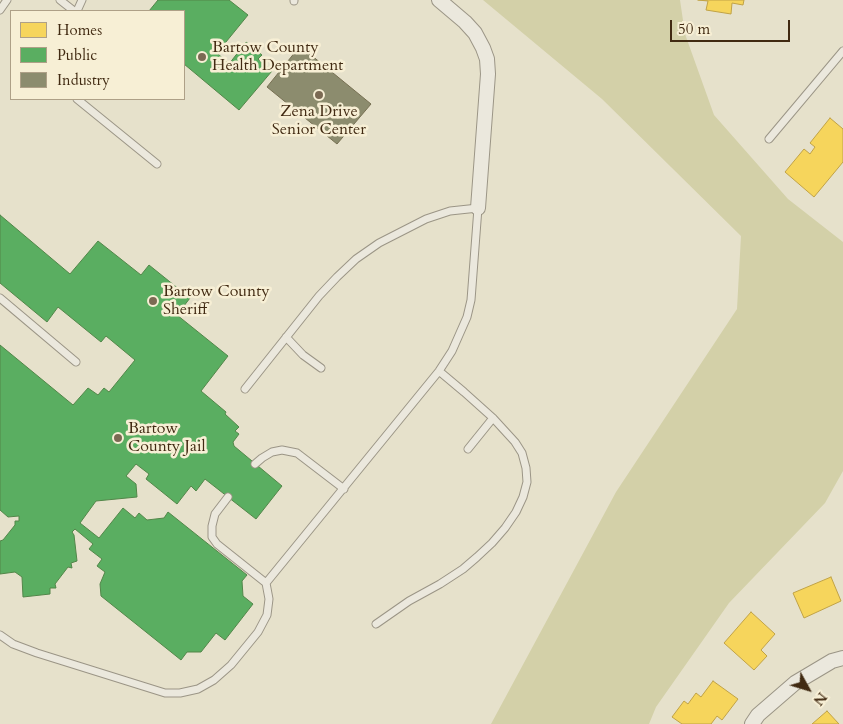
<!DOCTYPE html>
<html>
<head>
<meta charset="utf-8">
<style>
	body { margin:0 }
	#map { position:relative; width:843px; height:724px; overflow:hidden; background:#e6e1cb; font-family:Cardo,serif }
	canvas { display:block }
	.legend { position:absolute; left:10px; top:10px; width:175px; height:90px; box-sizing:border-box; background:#f7efd5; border:1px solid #aea087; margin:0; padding:6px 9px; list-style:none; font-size:15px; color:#412a12 }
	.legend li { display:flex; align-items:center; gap:10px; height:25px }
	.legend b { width:25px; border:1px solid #aea087 }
	.north { position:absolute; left:783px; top:664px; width:50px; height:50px; -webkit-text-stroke:4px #f7efd5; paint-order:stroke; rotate:129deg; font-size:14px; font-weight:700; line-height:20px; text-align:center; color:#412a12 }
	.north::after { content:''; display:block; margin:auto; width:18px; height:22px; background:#412a12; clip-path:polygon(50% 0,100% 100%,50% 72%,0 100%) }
	.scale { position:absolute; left:670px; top:20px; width:120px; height:22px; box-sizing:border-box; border:2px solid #412a12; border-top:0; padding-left:6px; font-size:15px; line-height:18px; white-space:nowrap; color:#412a12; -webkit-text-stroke:4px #f7efd5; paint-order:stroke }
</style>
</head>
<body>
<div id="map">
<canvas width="843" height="724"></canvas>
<ul class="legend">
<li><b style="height:14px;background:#f6d55c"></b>Homes</li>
<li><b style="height:14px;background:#5aae61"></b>Public</li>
<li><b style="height:14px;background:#8c8c6e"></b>Industry</li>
</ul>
<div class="north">N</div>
<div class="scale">50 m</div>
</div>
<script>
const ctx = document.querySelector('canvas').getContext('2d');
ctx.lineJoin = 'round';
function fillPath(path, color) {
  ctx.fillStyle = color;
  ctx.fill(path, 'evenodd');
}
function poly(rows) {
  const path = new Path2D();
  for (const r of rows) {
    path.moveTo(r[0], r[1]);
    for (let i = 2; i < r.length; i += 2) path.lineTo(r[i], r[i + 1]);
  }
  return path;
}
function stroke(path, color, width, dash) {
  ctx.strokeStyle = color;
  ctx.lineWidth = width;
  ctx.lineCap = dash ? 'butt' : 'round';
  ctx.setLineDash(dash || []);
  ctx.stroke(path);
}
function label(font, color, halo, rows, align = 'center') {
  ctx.font = font + ' Cardo,serif';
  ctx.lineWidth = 5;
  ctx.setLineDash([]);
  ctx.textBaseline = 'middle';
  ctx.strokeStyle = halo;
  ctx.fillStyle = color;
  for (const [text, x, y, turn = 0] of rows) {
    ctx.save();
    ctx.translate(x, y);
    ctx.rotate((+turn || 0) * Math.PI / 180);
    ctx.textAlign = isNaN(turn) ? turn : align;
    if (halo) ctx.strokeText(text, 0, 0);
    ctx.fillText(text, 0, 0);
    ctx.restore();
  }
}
fillPath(poly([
	[483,0,680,0,685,34,714,115,788,199,843,242,843,471,825,503,729,603,656,707,649,724,491,724,616,492,737,309,741,236,602,99]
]), '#d3d0a8');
const homes = poly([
	[698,0,744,0,743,5,732,3,731,14,706,10,708,1,698,0],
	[830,118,843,129,843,162,814,197,785,172,804,149,810,154,815,147,810,143,830,118],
	[831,577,841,601,804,618,793,593,831,577],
	[751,612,775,634,761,650,767,656,754,670,724,643,751,612],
	[713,681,738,699,722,720,717,716,711,724,682,724,672,717,684,701,688,704,696,693,701,697,713,681],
	[827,711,839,724,812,724,827,711]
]);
fillPath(homes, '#f6d55c');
stroke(homes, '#c0a246', 1);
const public = poly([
	[158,0,229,0,248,15,217,53,229,64,246,42,262,55,258,59,272,71,239,110,184,64,184,11,149,11,158,0],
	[0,215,70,274,98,241,141,275,149,265,190,298,177,315,228,356,201,391,226,412,225,414,239,427,235,431,239,434,233,442,234,446,282,486,256,519,205,479,196,491,191,486,177,504,146,479,149,474,136,464,126,476,136,484,137,497,96,501,80,523,99,538,123,508,135,518,139,513,147,520,164,518,168,512,247,575,242,581,243,596,253,604,225,640,216,633,201,652,187,652,181,660,101,596,100,584,105,572,97,566,102,559,89,549,93,544,75,529,72,532,74,535,77,561,71,563,72,568,68,567,55,584,56,588,50,588,50,594,23,597,22,577,15,572,0,574,0,541,3,540,15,525,15,521,19,521,19,516,8,517,0,510,0,345,73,405,88,388,98,395,104,388,109,392,135,360,106,336,101,342,58,307,47,322,0,283,0,215]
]);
fillPath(public, '#5aae61');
stroke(public, '#528649', 1);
const industry = poly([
	[300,46,371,104,337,144,267,87,300,46]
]);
fillPath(industry, '#8c8c6e');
stroke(industry, '#766f52', 1);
const service = poly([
	[60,0,74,11],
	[294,1,294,0],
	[0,10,7,0],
	[77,11,82,0],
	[77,99,157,164],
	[769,139,843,51],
	[0,298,76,362],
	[286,337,303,355,321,368],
	[245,389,319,296,337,277,356,259,379,243,426,219,450,211,478,208,471,300,467,317,452,351,439,371,266,583],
	[468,449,493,418],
	[255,464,262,458,272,452,282,450,297,453,344,489],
	[376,624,409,601,440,584,463,569,477,557,492,543,505,528,516,512,523,497,527,482,526,468,522,453,515,442,493,418,464,392,439,371],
	[0,635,13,644,37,653,165,693,180,693,198,689,214,680,231,665,258,632,267,615,269,599,266,583,217,544,212,537,212,526,215,514,228,497]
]);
const minor = poly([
	[439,0,465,22,475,33,483,48,487,59,488,74,478,208],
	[752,724,758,715,795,683,832,661,843,658]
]);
stroke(service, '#9b9586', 9);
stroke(minor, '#9b9586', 16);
stroke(service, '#ebe8dd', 7);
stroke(minor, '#ebe8dd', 14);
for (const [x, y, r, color] of [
	[202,57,5,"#7b6a53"],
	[319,95,5,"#7b6a53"],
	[153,301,5,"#7b6a53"],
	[118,438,5,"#7b6a53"]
]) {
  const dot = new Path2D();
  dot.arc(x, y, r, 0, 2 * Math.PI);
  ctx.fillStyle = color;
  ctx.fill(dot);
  stroke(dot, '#f7efd5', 2);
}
label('16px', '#412a12', '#f7efd5', [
	["Bartow County",212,48],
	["Health Department",212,66],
	["Zena Drive",319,112,"center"],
	["Senior Center",319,130,"center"],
	["Bartow County",163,292],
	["Sheriff",163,310],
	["Bartow",128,429],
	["County Jail",128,447]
], 'left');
</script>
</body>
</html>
